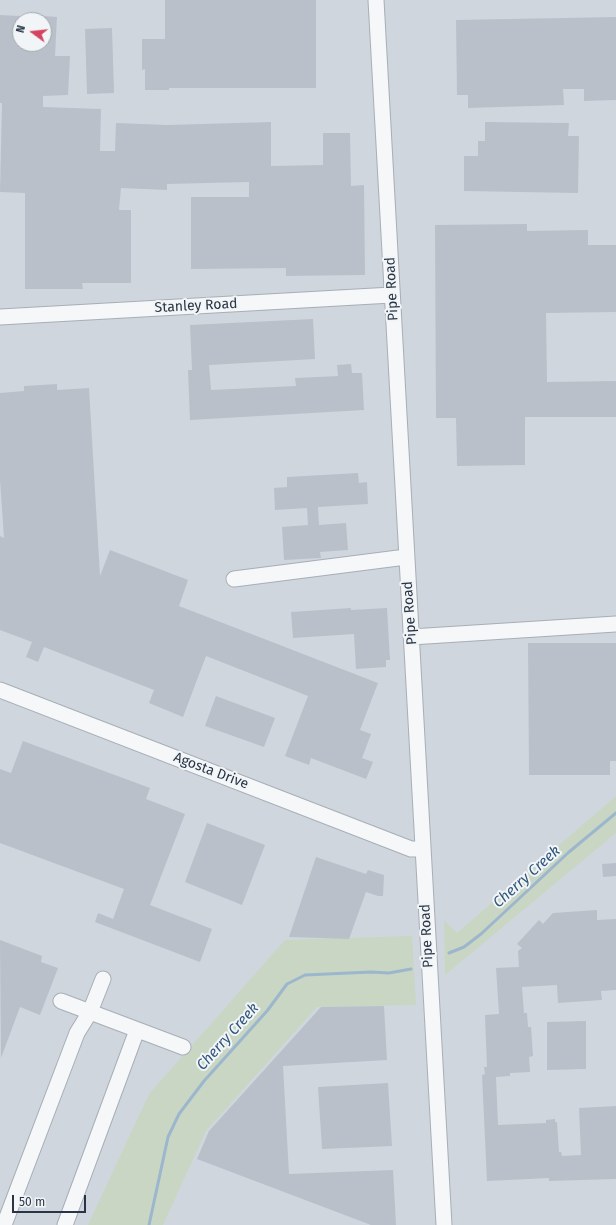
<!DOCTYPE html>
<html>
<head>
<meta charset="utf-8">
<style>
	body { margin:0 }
	#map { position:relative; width:616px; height:1225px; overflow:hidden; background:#e2e7eb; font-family:"Fira Sans",sans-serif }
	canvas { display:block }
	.north { position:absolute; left:12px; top:12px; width:40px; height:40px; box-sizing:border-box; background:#f2f5f8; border:1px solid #a2a8b0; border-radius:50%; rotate:285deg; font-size:11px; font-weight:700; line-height:16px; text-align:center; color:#293544 }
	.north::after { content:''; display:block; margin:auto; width:14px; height:18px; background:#d54363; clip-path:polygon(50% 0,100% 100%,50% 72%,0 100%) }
	.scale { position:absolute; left:12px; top:1195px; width:74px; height:18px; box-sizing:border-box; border:2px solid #293544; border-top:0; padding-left:5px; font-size:12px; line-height:14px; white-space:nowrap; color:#293544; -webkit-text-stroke:3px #f2f5f8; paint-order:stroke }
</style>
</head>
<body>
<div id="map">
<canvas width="616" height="1225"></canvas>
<div class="north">N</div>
<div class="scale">50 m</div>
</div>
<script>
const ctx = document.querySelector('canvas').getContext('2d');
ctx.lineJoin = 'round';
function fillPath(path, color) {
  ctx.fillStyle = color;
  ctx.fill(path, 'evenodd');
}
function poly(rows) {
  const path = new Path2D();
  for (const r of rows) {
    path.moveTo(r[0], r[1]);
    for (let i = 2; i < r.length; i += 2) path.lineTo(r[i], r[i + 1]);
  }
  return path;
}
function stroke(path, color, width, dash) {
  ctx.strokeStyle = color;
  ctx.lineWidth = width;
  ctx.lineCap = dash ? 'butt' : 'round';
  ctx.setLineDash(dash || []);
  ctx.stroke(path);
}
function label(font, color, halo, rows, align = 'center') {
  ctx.font = font + ' "Fira Sans",sans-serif';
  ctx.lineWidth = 4;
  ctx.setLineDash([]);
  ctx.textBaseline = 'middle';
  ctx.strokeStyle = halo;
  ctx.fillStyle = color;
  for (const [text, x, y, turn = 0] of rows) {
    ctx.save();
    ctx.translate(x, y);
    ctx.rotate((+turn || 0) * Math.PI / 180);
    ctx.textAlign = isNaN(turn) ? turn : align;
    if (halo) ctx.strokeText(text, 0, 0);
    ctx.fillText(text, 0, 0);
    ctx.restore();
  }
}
fillPath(poly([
	[0,0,616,0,616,1225,0,1225],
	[20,20,44,20,44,44,20,44]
]), '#d0d6dd');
fillPath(poly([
	[616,796,616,833,445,975,444,920,457,933],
	[412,936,416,1005,317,1007,206,1131,163,1225,88,1225,149,1094,285,940]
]), '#c9d6c3');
stroke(poly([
	[449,953,464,947,481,934,569,852,616,813],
	[149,1225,168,1137,179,1114,204,1081,267,1011,287,984,305,975,371,972,389,973,411,969]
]), '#9cb7cd', 3);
fillPath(poly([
	[165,0,316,0,316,88,169,88,169,90,145,90,145,69,142,70,142,39,165,39],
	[0,15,20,16,20,44,44,44,44,16,57,17,55,56,70,56,68,95,43,96,43,107,101,109,100,151,115,151,116,123,167,125,271,122,271,166,323,165,323,133,350,133,351,186,364,185,365,275,286,276,286,268,191,269,191,197,249,197,249,182,167,184,167,190,121,188,119,210,131,210,131,283,82,283,83,289,25,289,25,193,0,192,2,103,0,103],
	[616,17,616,100,584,101,584,89,563,89,564,105,468,108,468,95,457,95,456,20],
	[112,28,114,93,87,94,85,29],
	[485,122,569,123,568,136,579,136,578,193,464,191,464,156,478,156,478,141,485,141],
	[527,224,527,231,588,230,588,245,616,245,616,312,546,313,547,382,616,381,616,417,525,417,525,465,457,466,456,418,436,418,435,225],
	[313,319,315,359,209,365,211,390,296,386,295,378,338,376,337,365,351,364,352,373,362,373,364,410,190,420,188,370,192,370,190,325],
	[57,384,57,390,89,388,100,576,110,550,188,580,179,606,378,683,360,730,371,734,362,758,373,762,366,779,311,758,309,765,285,756,308,696,206,656,183,717,149,703,154,690,44,647,38,662,26,657,32,642,0,630,0,536,4,538,0,480,0,393,24,391,24,386],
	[358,473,359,483,367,482,368,504,318,507,319,525,346,523,348,550,320,552,321,558,284,560,282,527,308,525,307,508,275,510,274,488,287,487,287,477],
	[351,608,351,610,387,608,390,660,386,660,386,667,356,669,354,634,293,638,291,612],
	[528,643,616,643,616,761,610,761,610,775,529,775],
	[216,696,275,718,264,747,205,726],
	[23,741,150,788,146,799,185,814,150,905,212,929,200,962,95,922,98,913,113,919,124,889,0,843,0,769,11,773],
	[207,823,265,845,242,905,185,882],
	[316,857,366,874,368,870,384,875,383,896,378,896,366,892,349,939,289,937],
	[616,863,616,876,603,877,602,864],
	[597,910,597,920,616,919,616,990,601,991,602,1000,558,1003,557,985,522,987,524,1013,527,1013,528,1027,531,1027,533,1056,529,1057,530,1072,510,1073,510,1076,496,1077,498,1125,546,1123,546,1120,555,1119,555,1122,557,1122,559,1152,561,1152,562,1156,581,1155,579,1108,616,1106,616,1179,549,1181,549,1178,487,1181,482,1075,485,1074,484,1067,487,1067,485,1015,499,1014,496,968,519,967,518,951,522,948,517,944,539,920,543,924,553,913],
	[0,940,42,956,41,962,58,968,40,1015,20,1007,1,1058],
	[384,1006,387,1060,283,1066,289,1174,393,1170,396,1225,371,1225,197,1159,209,1131,321,1007],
	[586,1021,586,1069,547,1070,547,1022],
	[388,1083,392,1146,322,1149,318,1087]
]), '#b9c0c9');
const minor = poly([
	[376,0,444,1225],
	[0,317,392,295],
	[234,579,406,557],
	[411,637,616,624],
	[0,690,411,849,423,849],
	[61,1001,183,1047],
	[4,1225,77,1033,90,1012,103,979],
	[65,1225,137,1030]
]);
stroke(minor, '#a7aeb6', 17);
stroke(minor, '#f5f7f9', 15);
label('14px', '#293544', '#f2f5f8', [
	["Pipe Road",392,289,-93],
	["Stanley Road",196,306,-3],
	["Pipe Road",410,613,-94],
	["Agosta Drive",211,771,21],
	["Pipe Road",427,936,-93]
]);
label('italic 15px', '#31577b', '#f2f5f8', [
	["Cherry Creek",527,877,-42],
	["Cherry Creek",228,1037,-48]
]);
</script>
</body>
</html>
